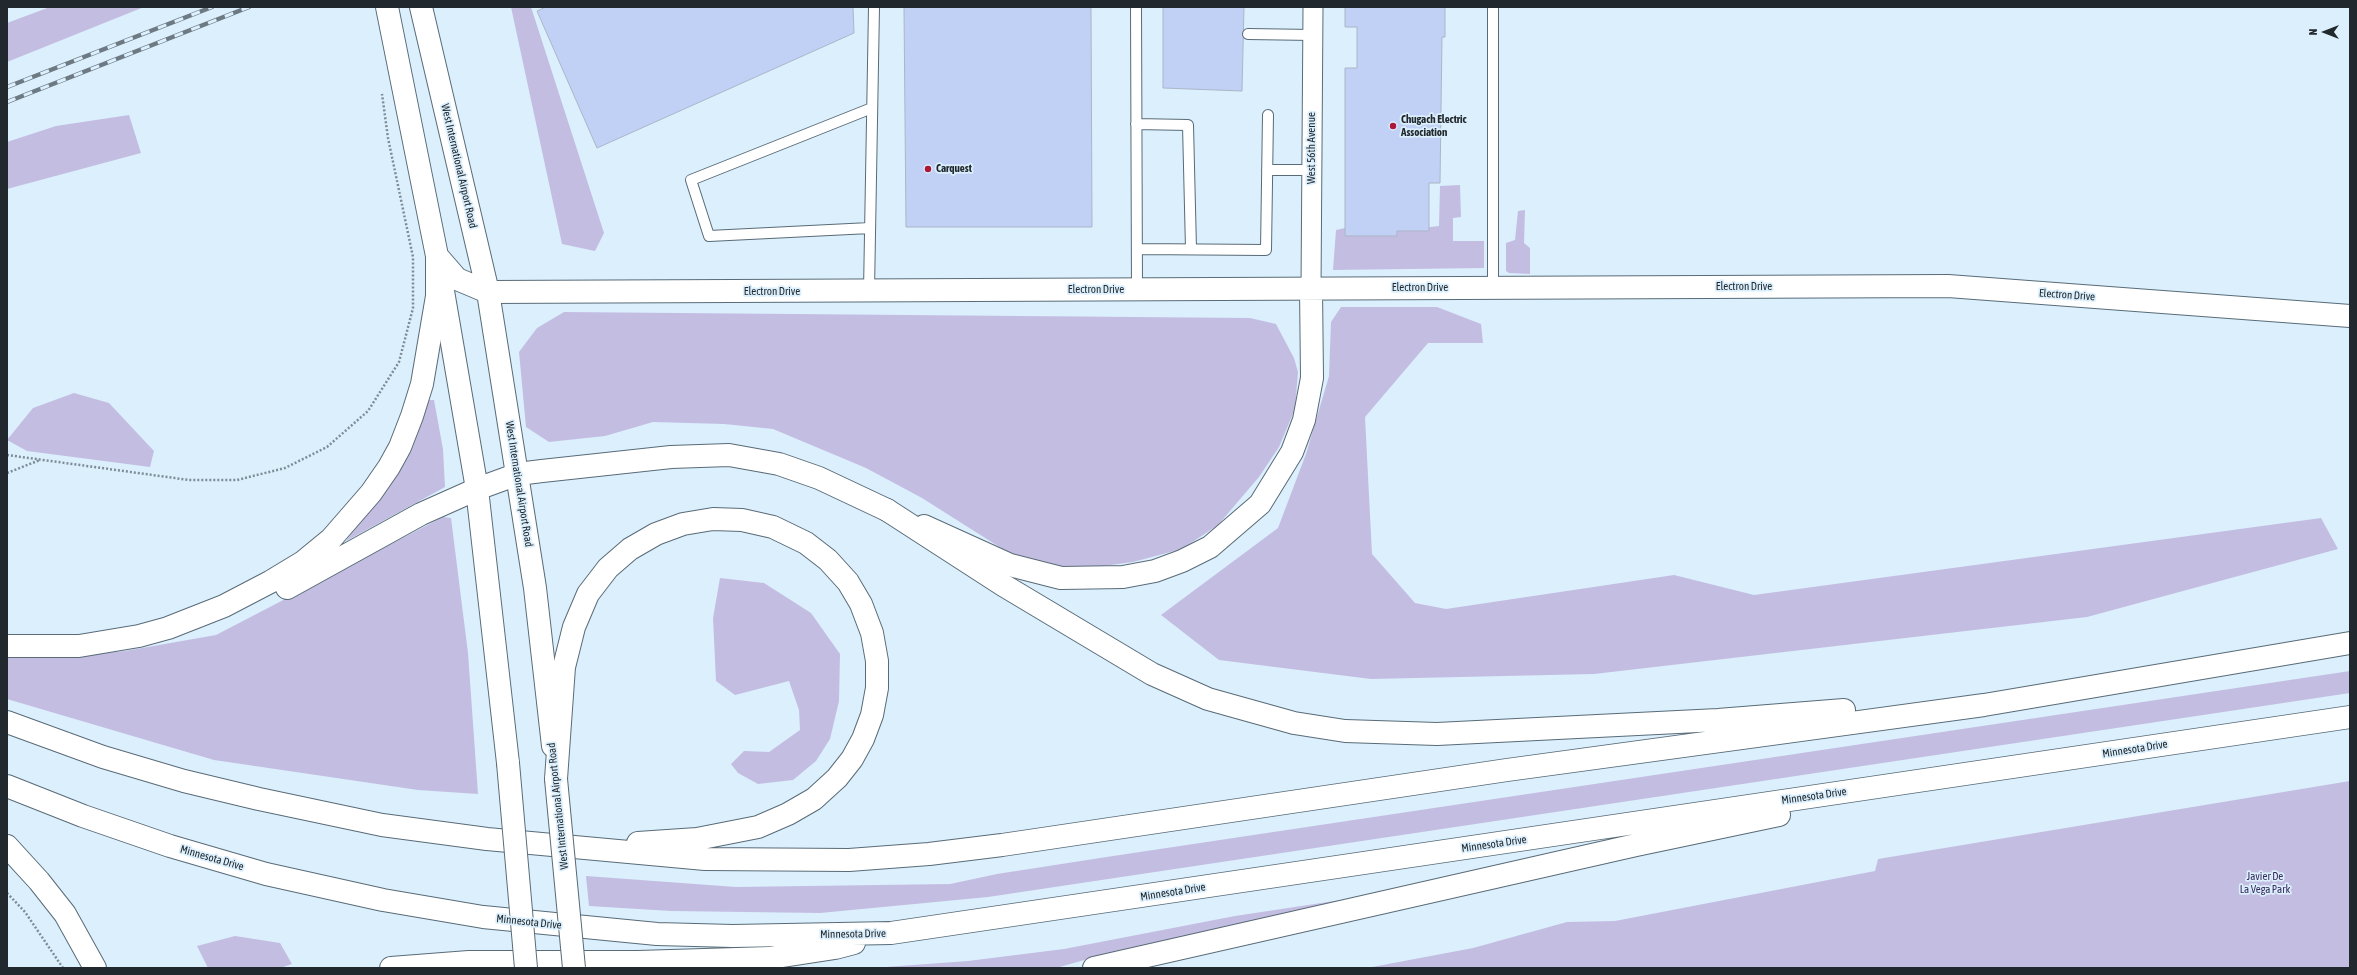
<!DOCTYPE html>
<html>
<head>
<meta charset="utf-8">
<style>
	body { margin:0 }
	#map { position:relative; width:2357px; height:975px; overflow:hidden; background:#dbeffd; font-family:"Asap Condensed",sans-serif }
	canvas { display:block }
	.frame { position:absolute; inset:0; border:8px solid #22292e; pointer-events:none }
	.north { position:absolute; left:2305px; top:12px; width:40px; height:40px; -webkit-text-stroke:3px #dbeffd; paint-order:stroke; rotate:270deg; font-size:11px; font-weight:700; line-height:16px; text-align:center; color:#22292e }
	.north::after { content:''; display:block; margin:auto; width:14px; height:18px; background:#22292e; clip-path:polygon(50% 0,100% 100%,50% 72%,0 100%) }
</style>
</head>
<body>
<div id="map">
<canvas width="2357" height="975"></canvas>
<div class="frame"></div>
<div class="north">N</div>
</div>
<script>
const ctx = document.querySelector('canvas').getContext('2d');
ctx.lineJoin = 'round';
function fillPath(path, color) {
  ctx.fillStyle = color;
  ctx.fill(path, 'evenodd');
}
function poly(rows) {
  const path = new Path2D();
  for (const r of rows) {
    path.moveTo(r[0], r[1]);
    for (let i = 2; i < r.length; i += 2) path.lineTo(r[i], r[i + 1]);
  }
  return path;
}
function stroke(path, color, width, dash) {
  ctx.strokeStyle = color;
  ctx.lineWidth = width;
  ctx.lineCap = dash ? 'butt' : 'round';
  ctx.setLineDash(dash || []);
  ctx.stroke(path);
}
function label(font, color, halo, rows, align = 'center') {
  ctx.font = font + ' "Asap Condensed",sans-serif';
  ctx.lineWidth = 3.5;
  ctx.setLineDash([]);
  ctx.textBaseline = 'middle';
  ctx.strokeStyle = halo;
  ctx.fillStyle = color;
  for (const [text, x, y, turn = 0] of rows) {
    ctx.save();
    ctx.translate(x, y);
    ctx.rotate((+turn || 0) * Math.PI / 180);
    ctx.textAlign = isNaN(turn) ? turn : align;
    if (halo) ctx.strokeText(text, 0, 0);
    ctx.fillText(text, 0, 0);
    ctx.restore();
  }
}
fillPath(poly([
	[50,7,144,7,7,62,7,23],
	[511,7,531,7,604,233,595,251,562,244],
	[129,115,141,153,7,189,7,142,56,126],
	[1460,185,1461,217,1453,218,1453,241,1484,241,1484,268,1333,270,1336,230,1345,228,1397,231,1439,226,1440,186],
	[1525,210,1524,243,1530,248,1530,274,1509,273,1506,271,1506,243,1515,240,1518,211],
	[1341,307,1437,307,1481,324,1483,343,1428,343,1365,417,1372,554,1415,603,1446,609,1674,575,1754,595,2321,518,2338,549,2087,617,1594,674,1371,679,1219,660,1161,615,1278,528,1306,454,1329,376,1331,322],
	[564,312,1250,318,1276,324,1294,358,1298,372,1295,409,1279,447,1259,477,1218,525,1182,549,1133,562,1096,567,1045,569,1001,548,922,498,866,468,773,429,724,424,653,422,605,436,549,442,526,427,519,352,537,328],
	[74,393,109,403,154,451,150,467,27,451,7,440,33,408],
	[428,400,434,400,443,449,445,487,346,541,400,467],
	[443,517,451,518,468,653,478,794,418,790,214,760,7,699,7,657,59,658,125,651,216,635],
	[720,578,764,583,811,613,840,654,839,701,830,739,816,761,793,780,758,784,738,773,731,764,744,751,769,752,800,730,799,710,789,681,735,695,716,681,713,618],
	[2350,671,2350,693,988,897,820,913,671,911,589,906,586,876,736,887,950,884,997,874,1113,856],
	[2350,781,2350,968,1367,968,1473,948,1567,922,1615,921,1875,871,1878,859],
	[1394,892,1095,957,1056,968,872,968,968,961,1064,949,1235,916],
	[235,936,280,943,292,964,280,968,208,968,197,946]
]), '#c4bde2');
const building = poly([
	[546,7,853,7,854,33,597,148,537,11,546,7],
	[904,7,1091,7,1092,227,906,227,904,7],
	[1163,7,1244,7,1242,91,1163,88,1163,7],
	[1345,7,1445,7,1445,37,1442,37,1440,183,1429,183,1429,231,1397,231,1397,236,1345,236,1345,68,1357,68,1357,27,1345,27,1345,7]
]);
fillPath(building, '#c1d0f5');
stroke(building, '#acb5c8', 1);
const lane = poly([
	[1136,7,1137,290],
	[1493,7,1493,288],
	[1248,34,1313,35],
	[1136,124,1188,125,1191,249],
	[1267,170,1312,170],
	[870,228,709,236,691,180,872,108],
	[1137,249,1266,250,1268,115],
	[869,291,874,7]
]);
const street = poly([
	[1311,289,1313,7]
]);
const secondary = poly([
	[488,292,1948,286,2350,316],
	[924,526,1010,565,1061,578,1123,577,1155,571,1182,561,1210,547,1260,504,1292,452,1304,420,1312,378,1311,289]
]);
const primary = poly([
	[387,7,437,256,477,489,508,763],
	[421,7,488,292,535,588,553,746],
	[438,257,457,279,488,292],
	[477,489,518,474,542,471,671,457,729,455,779,464,819,478,887,510]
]);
const highway = poly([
	[887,510,1003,585,1152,674,1208,699,1294,723,1345,731,1437,734,1718,720,1844,710],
	[287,588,421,514,477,489],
	[7,646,79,646,139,636,168,628,224,606,270,582,303,562,331,539,371,493,389,467,400,447,412,416,422,384,437,296,437,256],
	[7,722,103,757,184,781,259,799,382,825,487,839,705,859,849,860,929,854,1002,845,1507,770,1984,705,2350,643],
	[556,779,564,667,574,627,588,594,608,568,630,549,656,534,683,524,713,519,742,520,773,527,806,543,828,560,848,582,861,604,872,633,877,661,877,688,872,715,863,739,852,759,837,778,814,799,788,814,758,827,697,839,638,843],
	[7,786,83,816,170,846,266,874,383,900,483,917,657,934,733,936,891,933,2350,717],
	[7,846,39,881,65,914,95,968],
	[391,968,469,962,638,962,770,958,835,948,854,943],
	[1094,968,1636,845,1779,815]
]);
stroke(lane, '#596b77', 12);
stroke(street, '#596b77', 21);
stroke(secondary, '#596b77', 24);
stroke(primary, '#596b77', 24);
stroke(highway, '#596b77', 24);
stroke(poly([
	[7,455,189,480,237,480,285,468,327,447,368,411,399,362,413,308,413,257,388,138,382,94],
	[7,473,40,460],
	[7,893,25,912,63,968]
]), '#7f8c96', 2.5, [2, 2]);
stroke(lane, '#fff', 10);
stroke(street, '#fff', 19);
stroke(secondary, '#fff', 22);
stroke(primary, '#fff', 22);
stroke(highway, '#fff', 22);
const rail = poly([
	[7,87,212,7],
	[7,102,249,7]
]);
stroke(rail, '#6e7a83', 4.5);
stroke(rail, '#dbeffd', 3, [9]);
const primaryBridge = poly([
	[508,763,526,968],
	[556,779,574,968]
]);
stroke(primaryBridge, '#596b77', 24, []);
stroke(primaryBridge, '#fff', 22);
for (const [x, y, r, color] of [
	[1393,126,4,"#ac173a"],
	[928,169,4,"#ac173a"]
]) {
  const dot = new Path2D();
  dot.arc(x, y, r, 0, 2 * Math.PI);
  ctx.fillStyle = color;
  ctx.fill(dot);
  stroke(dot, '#dbeffd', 1.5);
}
label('bold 11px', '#22292e', '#dbeffd', [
	["Chugach Electric",1401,120],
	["Association",1401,133],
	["Carquest",936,169]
], 'left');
label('11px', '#22292e', '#dbeffd', [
	["West 56th Avenue",1312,148,-90],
	["West International Airport Road",459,166,77],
	["Electron Drive",1744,287],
	["Electron Drive",1420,288],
	["Electron Drive",1096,290],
	["Electron Drive",772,292],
	["Electron Drive",2067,295,4],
	["West International Airport Road",519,484,81],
	["Minnesota Drive",2135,749,-9],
	["Minnesota Drive",1814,796,-8],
	["West International Airport Road",558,806,-96],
	["Minnesota Drive",1494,844,-8],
	["Minnesota Drive",212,858,16],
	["Minnesota Drive",1173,892,-9],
	["Minnesota Drive",529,922,6],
	["Minnesota Drive",853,934,-1]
]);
label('11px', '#372a5a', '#dbeffd', [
	["Javier De",2265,877],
	["La Vega Park",2265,890]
]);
</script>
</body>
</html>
